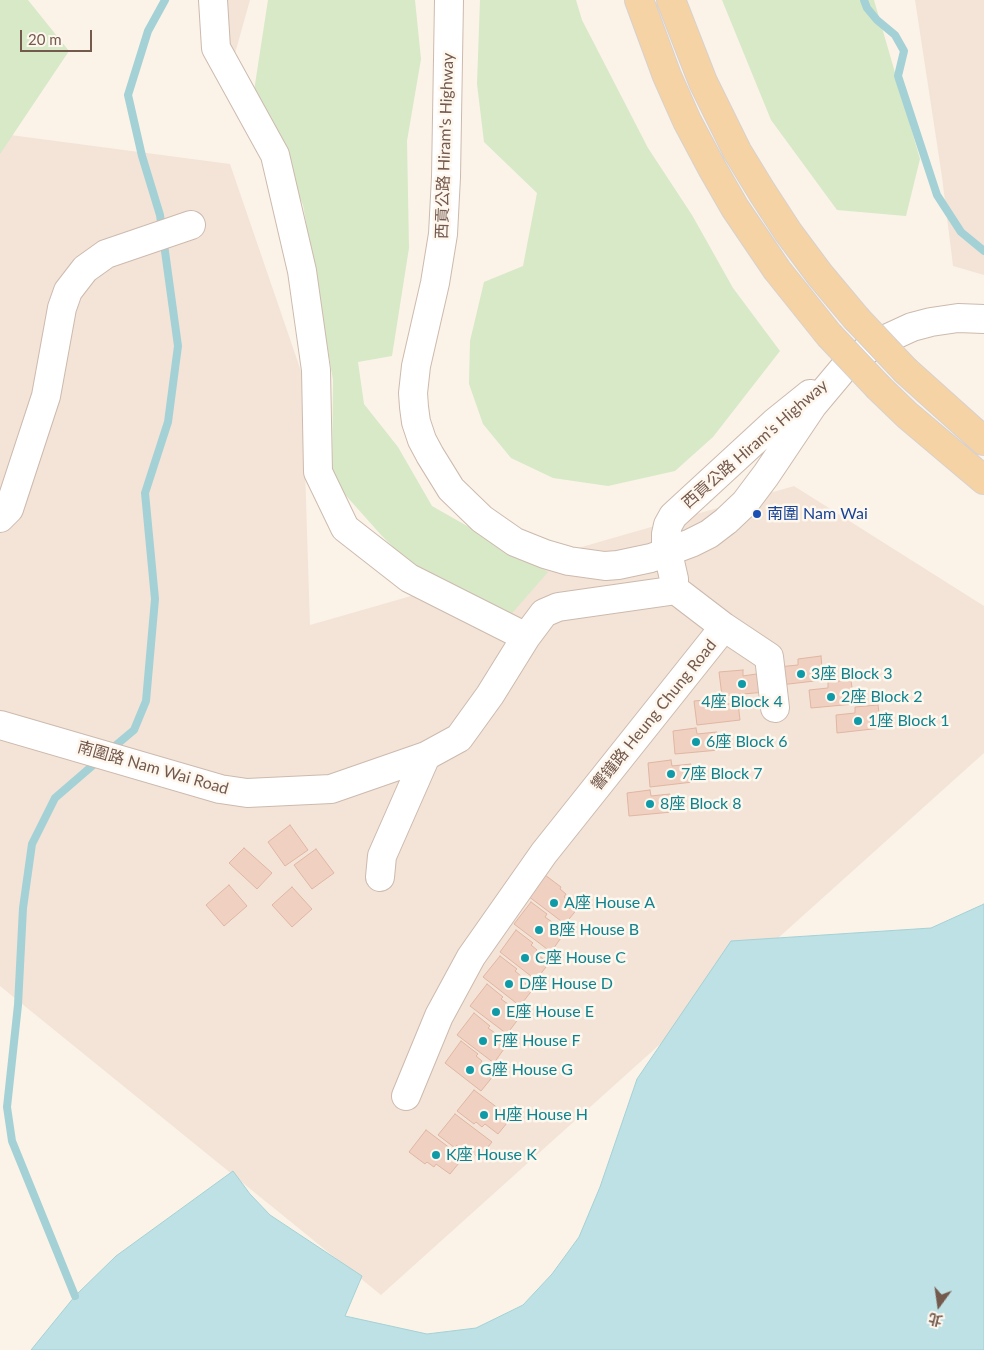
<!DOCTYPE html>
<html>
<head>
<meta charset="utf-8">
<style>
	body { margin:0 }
	#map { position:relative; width:984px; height:1350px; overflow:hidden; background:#fbf3e8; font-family:Lato,"Noto Sans TC",sans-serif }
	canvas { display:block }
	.north { position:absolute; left:914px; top:1280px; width:50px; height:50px; -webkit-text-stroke:4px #fef7ee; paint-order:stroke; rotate:194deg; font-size:14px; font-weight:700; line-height:20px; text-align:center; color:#74594d }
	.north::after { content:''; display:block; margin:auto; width:18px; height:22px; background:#74594d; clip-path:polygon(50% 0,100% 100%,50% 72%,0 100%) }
	.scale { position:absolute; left:20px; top:30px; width:72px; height:22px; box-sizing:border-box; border:2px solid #74594d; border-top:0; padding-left:6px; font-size:15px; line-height:18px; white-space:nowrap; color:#74594d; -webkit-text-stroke:4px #fef7ee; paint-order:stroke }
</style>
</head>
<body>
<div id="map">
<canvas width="984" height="1350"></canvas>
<div class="north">北</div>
<div class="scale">20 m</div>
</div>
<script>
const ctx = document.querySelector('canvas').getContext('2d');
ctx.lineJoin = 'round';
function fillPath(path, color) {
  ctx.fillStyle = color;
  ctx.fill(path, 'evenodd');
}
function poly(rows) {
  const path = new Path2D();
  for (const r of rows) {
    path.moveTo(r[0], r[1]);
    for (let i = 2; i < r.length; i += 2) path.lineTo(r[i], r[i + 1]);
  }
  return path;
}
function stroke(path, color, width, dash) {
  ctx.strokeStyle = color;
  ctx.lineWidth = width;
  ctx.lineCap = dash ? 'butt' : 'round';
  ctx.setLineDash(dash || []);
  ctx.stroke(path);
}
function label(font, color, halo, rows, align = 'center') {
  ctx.font = font + ' Lato,"Noto Sans TC",sans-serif';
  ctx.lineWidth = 5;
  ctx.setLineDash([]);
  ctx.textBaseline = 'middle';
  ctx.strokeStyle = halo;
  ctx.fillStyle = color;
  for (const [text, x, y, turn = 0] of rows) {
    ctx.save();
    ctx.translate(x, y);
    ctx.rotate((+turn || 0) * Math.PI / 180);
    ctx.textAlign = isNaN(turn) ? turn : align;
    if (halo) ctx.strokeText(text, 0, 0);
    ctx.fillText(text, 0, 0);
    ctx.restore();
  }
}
fillPath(poly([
	[216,0,250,0,234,57],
	[915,0,984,0,984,275,953,266,942,177],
	[3,134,230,164,302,374,310,625,794,486,984,606,984,753,381,1295,0,986,0,138]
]), '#f3e4d7');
fillPath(poly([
	[0,0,28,0,69,51,0,154],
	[268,0,415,0,421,59,407,141,409,248,392,356,358,362,364,404,398,447,432,506,548,572,507,619,423,577,382,536,332,480,333,380,303,205,254,91],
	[480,0,576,0,582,20,648,148,692,215,733,288,780,351,713,437,675,471,608,486,553,478,511,458,483,424,469,384,470,341,484,282,523,266,537,193,484,142,477,84],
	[722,0,874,0,920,159,906,216,837,210,771,120]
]), '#d7e9c7');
const water = poly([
	[984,904,984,1350,31,1350,75,1296,116,1256,233,1171,250,1194,270,1215,362,1276,345,1316,427,1334,476,1328,523,1305,552,1274,579,1237,600,1187,637,1079,731,941,931,928,984,904]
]);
fillPath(water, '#bde1e4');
stroke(water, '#a4d1d6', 1);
stroke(poly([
	[864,0,867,8,877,20,895,35,904,51,898,76,937,195,961,232,984,251],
	[109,751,134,730,146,701,155,599,145,493,168,422,178,346,160,215,142,156,128,95,148,31,165,0],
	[75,1296,12,1141,7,1107,18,1005,23,908,32,844,55,798,99,760]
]), '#a4d1d6', 8);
const building = poly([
	[821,656,823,680,780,685,778,667,798,665,798,659,821,656],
	[743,670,743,676,763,673,765,692,722,696,719,672,743,670],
	[851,680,854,704,811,708,809,690,828,688,828,682,851,680],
	[718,699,718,705,738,703,740,720,697,725,694,701,718,699],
	[878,705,881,728,837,733,836,715,855,713,855,707,878,705],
	[696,728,697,734,717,732,719,750,675,754,673,731,696,728],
	[671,760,672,766,691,764,693,782,650,787,648,763,671,760],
	[650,790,651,796,670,794,672,812,629,816,627,793,650,790],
	[290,825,308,850,285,866,268,842,290,825],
	[244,848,272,873,257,889,229,863,244,848],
	[316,849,334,873,312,889,294,865,316,849],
	[545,875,561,887,560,889,566,894,564,897,578,908,565,924,528,896,545,875],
	[229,885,247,906,224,926,206,905,229,885],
	[292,887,312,909,292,927,272,905,292,887],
	[531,902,547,914,545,917,552,922,549,925,563,935,551,952,514,924,531,902],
	[516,930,533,943,531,945,537,950,535,953,549,963,536,980,500,952,516,930],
	[500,956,517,969,515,971,521,976,519,979,533,989,520,1006,483,977,500,956],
	[487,984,503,997,501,999,508,1004,505,1007,519,1018,507,1034,470,1006,487,984],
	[474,1013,490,1026,488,1028,495,1033,493,1036,506,1046,494,1063,457,1035,474,1013],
	[461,1041,478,1054,476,1056,482,1061,480,1064,494,1075,481,1091,445,1063,461,1041],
	[474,1090,511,1118,498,1134,485,1124,482,1127,476,1122,474,1124,457,1111,474,1090],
	[455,1114,492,1142,479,1158,466,1148,463,1150,457,1145,455,1148,438,1135,455,1114],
	[426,1130,463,1158,450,1174,436,1164,434,1167,427,1162,425,1164,409,1152,426,1130]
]);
fillPath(building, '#f0d1c1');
stroke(building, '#e1b6a2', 1);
const minor = poly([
	[213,0,216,48,275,155,302,271,316,370,318,472,345,528,409,578,526,637],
	[449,0,446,177,443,234,435,283,416,366,413,393,414,407,416,422,422,440,430,455,451,489,482,519,515,542,545,554,569,561,605,566,618,565,651,558,691,543,709,534,726,521,745,503,766,475,813,405,844,368,857,357,875,344,912,327,931,322,958,318,984,319],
	[0,518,9,509,46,396,62,308,68,291,85,269,106,254,191,225],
	[724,627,769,657,775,708],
	[0,725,220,789,247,793,331,789,426,756,459,738,490,695,526,637,544,613,558,607,670,591,674,584,674,579,666,544,666,534,668,525,673,516,774,423,810,394],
	[380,877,382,856,426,756],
	[406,1096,439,1016,471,957,544,853,724,627,673,588]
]);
const major = poly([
	[639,0,667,76,687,121,712,168,735,208,777,270,829,335],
	[671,0,703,82,737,151,762,192,788,232,820,275,856,318],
	[906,371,984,441],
	[879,388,907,415,984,480]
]);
stroke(minor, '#cdbaae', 30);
stroke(major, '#d8d1cd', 30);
stroke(minor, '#fff', 28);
stroke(major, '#f6d3a4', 28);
const majorBridge = poly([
	[856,318,906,371],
	[829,335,879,388]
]);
stroke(majorBridge, '#d8d1cd', 30, []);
stroke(majorBridge, '#f6d3a4', 28);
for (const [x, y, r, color] of [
	[757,514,5,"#1a4fb4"],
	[801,674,5,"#0f9aa8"],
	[742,684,5,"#0f9aa8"],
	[831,697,5,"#0f9aa8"],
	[858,721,5,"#0f9aa8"],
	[696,742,5,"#0f9aa8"],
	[671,774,5,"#0f9aa8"],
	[650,804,5,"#0f9aa8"],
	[554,903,5,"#0f9aa8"],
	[539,930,5,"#0f9aa8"],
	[525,958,5,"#0f9aa8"],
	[509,984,5,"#0f9aa8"],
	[496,1012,5,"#0f9aa8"],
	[483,1041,5,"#0f9aa8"],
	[470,1070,5,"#0f9aa8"],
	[484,1115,5,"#0f9aa8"],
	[436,1155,5,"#0f9aa8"]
]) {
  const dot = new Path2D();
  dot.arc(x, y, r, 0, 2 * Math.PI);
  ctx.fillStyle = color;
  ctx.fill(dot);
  stroke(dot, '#fef7ee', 2);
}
label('16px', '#74594d', '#fef7ee', [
	["西貢公路 Hiram's Highway",445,146,-88],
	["西貢公路 Hiram's Highway",755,444,-41],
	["響鐘路 Heung Chung Road",654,715,-51],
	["南圍路 Nam Wai Road",153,768,16]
]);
label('16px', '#164399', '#fef7ee', [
	["南圍 Nam Wai",767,514]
], 'left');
label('16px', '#0d838f', '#fef7ee', [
	["3座 Block 3",811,674],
	["2座 Block 2",841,697],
	["4座 Block 4",742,702,"center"],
	["1座 Block 1",868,721],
	["6座 Block 6",706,742],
	["7座 Block 7",681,774],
	["8座 Block 8",660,804],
	["A座 House A",564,903],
	["B座 House B",549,930],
	["C座 House C",535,958],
	["D座 House D",519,984],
	["E座 House E",506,1012],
	["F座 House F",493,1041],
	["G座 House G",480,1070],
	["H座 House H",494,1115],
	["K座 House K",446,1155]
], 'left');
</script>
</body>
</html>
